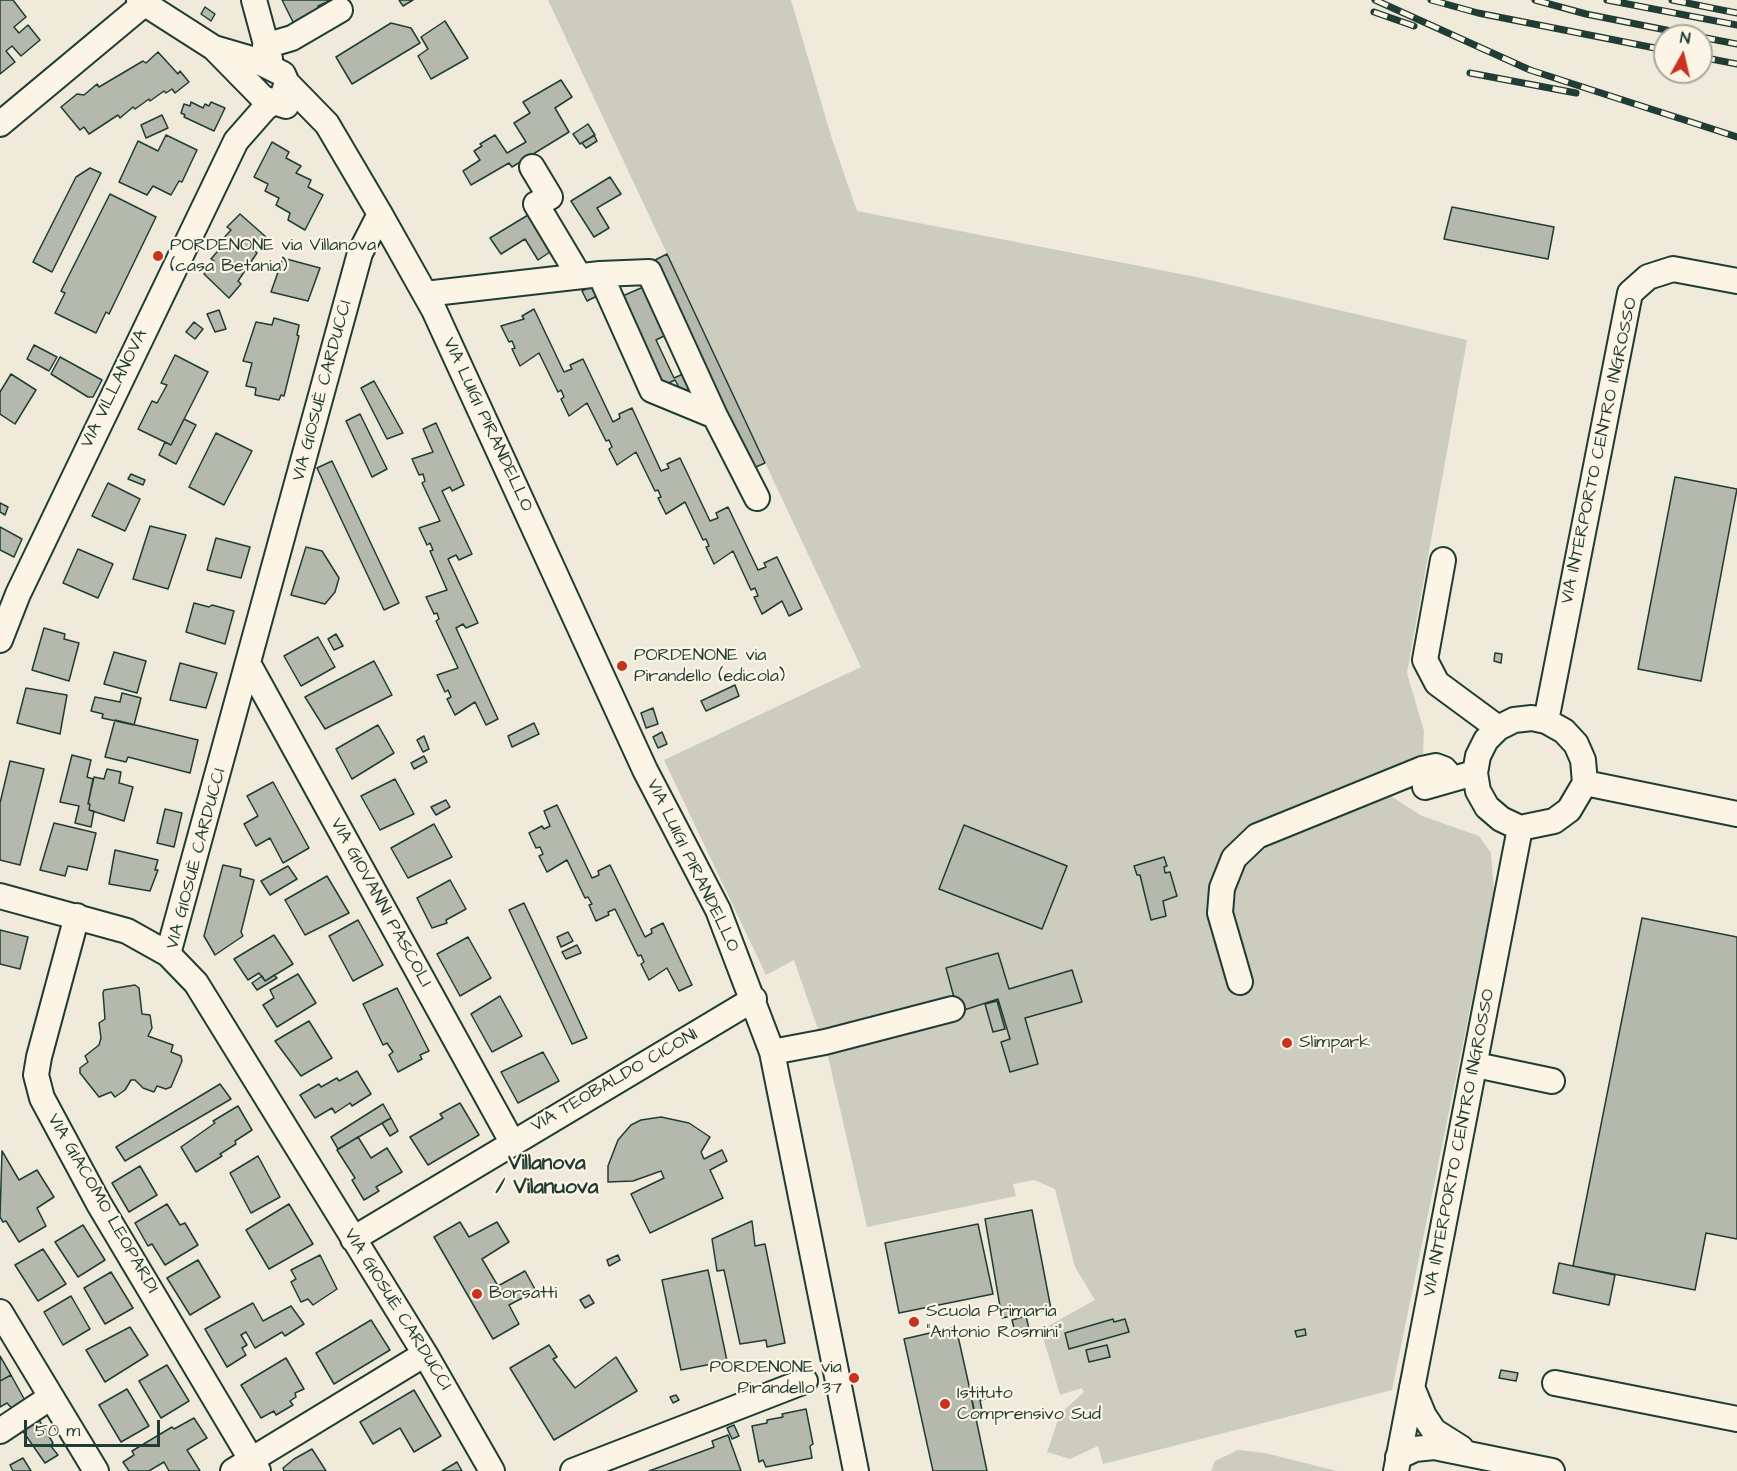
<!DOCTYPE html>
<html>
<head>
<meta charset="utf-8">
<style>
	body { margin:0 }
	#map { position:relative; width:1737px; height:1471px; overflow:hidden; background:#efeada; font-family:"Architects Daughter",sans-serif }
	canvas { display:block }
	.north { position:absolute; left:1653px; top:24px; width:60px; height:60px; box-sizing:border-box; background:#fcf5e5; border:2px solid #a4ab9e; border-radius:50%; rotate:8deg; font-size:16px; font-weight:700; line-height:24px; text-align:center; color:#1f3d34 }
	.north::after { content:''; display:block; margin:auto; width:21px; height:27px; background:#c8321e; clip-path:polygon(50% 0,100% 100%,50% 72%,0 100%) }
	.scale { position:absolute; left:24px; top:1420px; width:136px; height:27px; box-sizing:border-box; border:3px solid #1f3d34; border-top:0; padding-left:8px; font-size:18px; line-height:21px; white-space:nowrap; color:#1f3d34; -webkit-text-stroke:4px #fcf5e5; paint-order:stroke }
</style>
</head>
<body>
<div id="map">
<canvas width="1737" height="1471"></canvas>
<div class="north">N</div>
<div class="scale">50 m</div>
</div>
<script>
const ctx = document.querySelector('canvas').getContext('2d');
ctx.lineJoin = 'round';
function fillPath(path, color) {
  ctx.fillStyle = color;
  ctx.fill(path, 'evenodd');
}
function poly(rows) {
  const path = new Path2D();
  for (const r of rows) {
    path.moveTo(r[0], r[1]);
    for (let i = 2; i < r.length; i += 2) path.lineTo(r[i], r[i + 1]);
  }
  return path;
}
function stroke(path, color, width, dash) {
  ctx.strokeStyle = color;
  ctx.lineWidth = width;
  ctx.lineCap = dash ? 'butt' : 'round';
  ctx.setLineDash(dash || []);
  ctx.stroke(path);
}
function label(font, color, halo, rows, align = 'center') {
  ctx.font = font + ' "Architects Daughter",sans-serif';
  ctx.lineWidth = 4.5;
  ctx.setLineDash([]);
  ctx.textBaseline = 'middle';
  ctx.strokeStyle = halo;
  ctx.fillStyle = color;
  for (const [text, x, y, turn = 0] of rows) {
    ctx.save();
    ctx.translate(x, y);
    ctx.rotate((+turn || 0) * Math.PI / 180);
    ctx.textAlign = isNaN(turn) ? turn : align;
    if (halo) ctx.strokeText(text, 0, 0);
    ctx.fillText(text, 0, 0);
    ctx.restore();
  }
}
fillPath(poly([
	[548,0,791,0,831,136,857,211,1201,278,1467,340,1407,673,1424,731,1423,754,1283,820,1386,793,1422,816,1479,836,1491,853,1494,892,1392,1390,1103,1464,1098,1446,1070,1459,1047,1452,1060,1414,1084,1392,1082,1388,1060,1395,1041,1330,1095,1300,1075,1267,1055,1189,1034,1180,1013,1184,1016,1196,867,1227,825,1043,819,1032,794,960,766,975,664,760,861,667],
	[1238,1450,1265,1453,1337,1471,1211,1471,1215,1461]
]), '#cccdbf');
const building = poly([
	[0,0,13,0,26,17,14,27,19,33,28,25,40,40,21,56,12,46,6,51,15,62,0,74,0,0],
	[282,0,331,0,318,6,320,11,294,24,282,0],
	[399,0,413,0,403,6,399,0],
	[205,7,215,14,211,21,201,14,205,7],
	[445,21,468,58,431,79,418,56,428,49,421,37,445,21],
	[391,23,411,28,420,43,352,84,336,57,391,23],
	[158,52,178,74,180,71,189,82,175,93,172,89,166,93,164,91,150,101,149,99,135,109,133,107,120,118,118,115,89,134,84,127,80,130,61,107,77,94,84,95,97,84,99,87,143,61,146,63,158,52],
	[561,80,572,97,555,108,569,132,512,167,509,163,471,185,463,171,480,160,474,151,482,146,480,144,495,135,507,153,526,142,514,123,530,113,523,102,561,80],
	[191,102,203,108,205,104,209,106,211,102,225,108,214,131,184,117,185,115,181,113,184,104,190,106,191,102],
	[162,115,168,128,146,138,141,125,162,115],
	[588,124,595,135,580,144,573,134,588,124],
	[166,135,197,150,182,182,179,181,171,195,153,186,147,195,119,182,138,141,158,151,166,135],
	[594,135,597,141,586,148,582,143,594,135],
	[272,142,289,152,286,158,301,166,296,173,311,180,308,187,323,195,305,230,288,220,290,213,276,205,279,198,265,191,268,184,254,177,272,142],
	[90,168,101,173,52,272,33,262,76,177,90,168],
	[610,177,621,194,597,208,609,228,594,237,571,201,610,177],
	[110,194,156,217,109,314,106,312,96,333,55,313,65,293,61,291,110,194],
	[1452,207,1554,227,1548,259,1444,239,1452,207],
	[240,214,266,237,254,250,257,253,238,281,241,284,229,298,204,274,214,261,211,259,222,246,219,243,231,230,227,227,240,214],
	[528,215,550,252,538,260,525,239,501,254,490,238,528,215],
	[667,254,765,463,749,470,651,262,667,254],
	[283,258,320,268,308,301,271,292,283,258],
	[596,284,601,294,587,301,582,291,596,284],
	[648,285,672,332,656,340,674,378,690,371,697,386,682,393,675,380,660,387,618,298,648,285],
	[534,309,564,372,572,369,570,365,583,359,613,422,620,418,619,414,632,408,661,471,669,468,667,464,680,458,710,521,718,518,716,513,728,507,758,570,766,567,764,563,777,557,802,609,789,616,782,601,762,614,754,597,758,596,755,588,751,590,733,551,714,564,706,547,709,546,706,539,703,540,685,502,666,514,658,498,661,497,658,490,655,491,636,452,617,465,609,449,612,447,609,440,606,441,587,403,569,416,561,399,564,397,561,390,558,392,539,353,520,366,512,349,515,348,512,341,509,342,501,326,524,319,522,316,534,309],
	[219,310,226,329,215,332,207,314,219,310],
	[274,318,299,325,297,335,299,336,284,396,281,395,279,400,255,395,256,388,246,386,252,363,243,361,256,322,272,325,274,318],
	[194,322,203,329,195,339,186,332,194,322],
	[34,345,57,357,49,371,27,359,34,345],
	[175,355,208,372,171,445,138,429,152,401,157,403,167,385,161,383,175,355],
	[60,357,102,380,93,397,88,397,51,374,60,357],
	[11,374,36,390,15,424,0,414,0,392,11,374],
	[374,381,403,433,387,439,361,388,374,381],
	[360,414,387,469,372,477,346,421,360,414],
	[184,419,196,425,176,464,159,455,165,442,171,445,184,419],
	[436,423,464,485,452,491,450,487,442,491,472,554,459,560,456,555,448,559,478,623,466,628,463,624,456,628,498,719,486,725,475,702,455,715,447,699,451,697,448,690,445,692,437,675,458,668,436,621,439,619,437,613,434,614,426,597,447,590,430,551,433,550,430,543,427,545,419,528,440,521,422,483,425,481,423,474,419,475,412,459,433,452,423,429,436,423],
	[216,433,252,451,224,505,189,487,216,433],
	[332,461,399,603,384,610,317,468,332,461],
	[131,474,145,480,143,485,128,479,131,474],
	[1675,477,1737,489,1701,681,1638,669,1675,477],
	[108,483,140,499,125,531,92,516,108,483],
	[0,503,8,507,5,515,0,512,0,503],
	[150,526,186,535,168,589,133,579,150,526],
	[0,527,22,539,14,557,0,550,0,527],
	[216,538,250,547,241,578,207,570,216,538],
	[306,547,322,551,339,578,335,592,325,604,291,595,306,547],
	[78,549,113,564,98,598,63,583,78,549],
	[194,603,209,607,212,605,234,611,225,644,186,632,194,603],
	[44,628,65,634,64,639,79,643,69,681,32,670,44,628],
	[336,634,343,646,334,650,328,639,336,634],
	[318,637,335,667,301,686,284,656,318,637],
	[114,652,146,661,137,693,104,684,114,652],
	[1495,653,1502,654,1501,663,1494,661,1495,653],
	[374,661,392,695,325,729,305,697,374,661],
	[180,663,217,673,206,708,170,700,180,663],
	[735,685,739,696,706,711,701,701,735,685],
	[26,688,67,695,60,734,17,723,26,688],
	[122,693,141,698,134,725,102,718,103,714,91,711,95,697,120,702,122,693],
	[653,708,658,724,646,728,641,713,653,708],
	[115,720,198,740,190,773,128,757,126,762,105,757,115,720],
	[534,723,539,734,512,747,508,736,534,723],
	[378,725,394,753,352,779,336,749,378,725],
	[662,732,667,744,658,748,653,737,662,732],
	[424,736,429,749,423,752,417,740,424,736],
	[72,755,91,760,87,777,93,779,88,804,90,804,89,810,94,811,91,827,75,823,79,806,60,802,72,755],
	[424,756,427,762,414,769,411,763,424,756],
	[10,761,44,769,20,865,0,860,0,803,10,761],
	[107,769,121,772,119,783,133,787,124,821,89,810,90,804,88,804,94,777,104,779,107,769],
	[395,779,414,814,380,830,361,796,395,779],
	[273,782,309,848,283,863,270,838,256,846,244,824,258,816,247,796,273,782],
	[446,800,450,807,436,815,431,807,446,800],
	[557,805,592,878,599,875,598,871,610,865,645,937,652,933,651,929,663,923,692,985,679,991,667,968,649,980,641,964,644,962,641,955,638,956,615,909,608,912,609,915,596,921,589,905,592,904,588,897,585,898,567,860,547,872,539,856,543,854,540,847,536,848,529,833,542,826,544,829,550,826,544,811,557,805],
	[165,809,182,813,174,847,157,843,165,809],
	[54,823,96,833,87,870,68,866,65,876,40,870,54,823],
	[434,824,452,857,408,878,391,848,434,824],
	[964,825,1067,866,1042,929,939,889,964,825],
	[115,850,158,860,155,870,158,870,150,891,109,884,115,850],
	[1164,857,1167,866,1164,867,1165,873,1170,872,1177,896,1163,901,1166,916,1151,920,1140,875,1137,875,1134,866,1164,857],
	[223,865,241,869,240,876,254,880,241,932,243,936,215,955,204,936,223,865],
	[288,866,297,879,270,895,261,881,288,866],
	[327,876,349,913,305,935,285,900,327,876],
	[450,880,466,909,446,920,447,923,432,928,417,898,450,880],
	[524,903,587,1038,572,1044,509,910,524,903],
	[1642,918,1737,937,1737,1239,1706,1233,1695,1290,1573,1266,1642,918],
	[358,920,383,965,353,981,329,936,358,920],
	[0,930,28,937,20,969,0,964,0,930],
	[568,932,573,941,561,947,557,937,568,932],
	[274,935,293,964,265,981,259,973,248,980,234,959,274,935],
	[468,937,491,978,460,996,437,954,468,937],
	[577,945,581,953,566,959,562,952,577,945],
	[998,953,1009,989,1072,970,1082,1002,1025,1018,1038,1064,1010,1072,1001,1042,1010,1039,998,999,958,1012,946,968,998,953],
	[298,974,316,1003,277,1027,263,1005,274,998,270,990,298,974],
	[274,975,277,978,257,990,252,983,262,976,265,981,274,975],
	[135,985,139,988,142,1014,150,1015,152,1028,148,1036,173,1045,171,1052,181,1056,182,1061,171,1087,166,1089,157,1086,154,1092,143,1088,135,1080,131,1080,125,1090,115,1097,111,1092,99,1097,80,1073,80,1068,88,1062,85,1056,99,1045,101,1038,99,1023,105,1019,103,993,104,990,135,985],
	[397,988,429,1051,420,1055,422,1059,398,1072,389,1055,393,1052,387,1043,383,1045,363,1004,397,988],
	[500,996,522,1036,492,1052,471,1014,500,996],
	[997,1001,1005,1029,993,1032,985,1004,997,1001],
	[309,1021,332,1058,301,1076,275,1041,309,1021],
	[543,1052,559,1081,518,1103,501,1072,543,1052],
	[357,1071,371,1094,352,1106,350,1103,335,1113,332,1108,315,1118,300,1095,319,1084,321,1087,337,1078,339,1081,357,1071],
	[220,1084,231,1099,125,1161,116,1147,220,1084],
	[460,1103,479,1135,428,1165,410,1137,443,1118,440,1114,460,1103],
	[383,1104,391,1118,338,1149,331,1137,383,1104],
	[238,1106,252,1130,235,1141,236,1144,220,1154,222,1156,196,1172,181,1147,215,1123,213,1121,238,1106],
	[661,1117,689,1123,710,1137,701,1152,704,1159,722,1150,727,1161,710,1170,723,1198,650,1233,631,1194,664,1178,661,1171,633,1181,608,1182,608,1166,618,1140,631,1125,641,1120,661,1117],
	[391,1118,398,1131,390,1136,382,1123,391,1118],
	[358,1137,371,1158,387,1148,402,1172,376,1187,379,1191,364,1200,352,1180,355,1178,337,1150,358,1137],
	[2,1151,19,1180,37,1170,54,1197,37,1208,46,1226,19,1242,6,1221,3,1222,0,1217,2,1151],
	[258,1156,280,1197,251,1213,230,1173,258,1156],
	[140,1166,157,1195,129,1212,112,1183,140,1166],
	[167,1204,180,1225,185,1223,198,1245,165,1265,152,1244,148,1246,135,1223,167,1204],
	[289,1204,313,1244,269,1269,246,1230,289,1204],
	[1032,1210,1051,1309,1002,1318,985,1219,1032,1210],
	[752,1221,755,1246,765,1244,785,1343,767,1347,766,1340,740,1344,724,1270,717,1271,712,1239,752,1221],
	[460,1222,469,1237,497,1222,509,1242,482,1259,498,1286,525,1271,536,1291,509,1305,519,1324,493,1339,434,1237,460,1222],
	[978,1224,993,1294,899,1313,885,1243,978,1224],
	[83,1225,105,1260,78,1277,55,1242,83,1225],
	[43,1249,66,1284,38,1301,15,1265,43,1249],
	[320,1255,337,1289,313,1305,308,1299,301,1302,291,1282,296,1279,291,1270,320,1255],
	[618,1255,620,1260,609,1266,607,1260,618,1255],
	[198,1260,220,1297,190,1315,167,1278,198,1260],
	[1559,1263,1615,1275,1609,1305,1553,1293,1559,1263],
	[708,1270,727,1361,681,1370,662,1280,708,1270],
	[111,1272,133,1308,105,1324,84,1288,111,1272],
	[589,1295,594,1303,585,1308,580,1300,589,1295],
	[71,1296,90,1329,63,1345,44,1312,71,1296],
	[253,1303,263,1321,291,1306,304,1324,285,1336,282,1332,255,1348,246,1332,241,1335,247,1345,242,1348,246,1355,227,1367,205,1329,253,1303],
	[1026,1316,1029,1329,1015,1332,1012,1320,1026,1316],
	[1113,1319,1114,1322,1125,1319,1129,1332,1069,1349,1065,1333,1113,1319],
	[371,1320,390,1350,334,1384,316,1353,371,1320],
	[130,1327,148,1355,105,1382,86,1350,130,1327],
	[956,1327,970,1390,987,1471,933,1471,904,1339,956,1327],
	[1305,1329,1306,1335,1297,1337,1295,1331,1305,1329],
	[549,1345,557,1357,553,1359,575,1388,616,1357,637,1391,554,1440,510,1368,549,1345],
	[1107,1345,1110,1357,1089,1362,1086,1350,1107,1345],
	[0,1356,11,1375,0,1381,0,1356],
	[286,1358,304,1389,295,1393,296,1397,290,1401,293,1405,276,1415,274,1411,261,1418,241,1385,286,1358],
	[167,1365,189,1401,161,1418,139,1381,167,1365],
	[1501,1370,1518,1373,1516,1381,1499,1378,1501,1370],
	[11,1375,28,1406,17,1414,7,1403,0,1407,0,1381,11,1375],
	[982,1388,985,1399,980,1400,983,1416,975,1417,970,1390,982,1388],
	[127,1389,149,1426,121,1442,99,1405,127,1389],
	[414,1390,441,1436,414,1452,400,1428,373,1444,360,1422,414,1390],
	[676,1395,679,1400,673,1403,670,1397,676,1395],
	[806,1409,813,1444,810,1446,812,1458,766,1467,763,1460,759,1462,752,1426,767,1423,767,1420,783,1417,782,1414,806,1409],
	[194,1418,207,1438,187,1450,200,1471,169,1471,164,1462,149,1471,129,1471,123,1462,134,1455,132,1451,172,1427,174,1429,194,1418],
	[39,1420,53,1443,50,1445,58,1455,45,1463,22,1430,39,1420],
	[734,1425,739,1436,732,1439,727,1428,734,1425],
	[728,1435,741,1471,649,1471,714,1447,712,1441,728,1435],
	[312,1449,326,1471,284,1471,283,1468,294,1459,312,1449],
	[23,1458,31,1471,13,1471,10,1465,23,1458],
	[457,1462,462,1471,442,1471,457,1462]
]);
fillPath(building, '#b5b9ad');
stroke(building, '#1f3d34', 1.5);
const minor = poly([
	[139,0,214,48,263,98,286,106],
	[254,0,270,59],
	[265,46,292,38,340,10],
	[214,48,255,60,283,74,287,83,327,124,380,214,434,310,645,770,718,910,772,1052,856,1471],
	[0,124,144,4],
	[532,167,550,197,536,204,579,276],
	[600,274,649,272,715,416],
	[425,294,600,274,652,390,715,416,757,498],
	[1443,560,1425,660,1437,683,1498,728],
	[0,640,18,594,236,141,265,108,282,97,287,83],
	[249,665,512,1142],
	[1532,718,1546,721,1564,731,1576,744,1583,760,1585,783,1569,810,1554,821,1520,828,1501,819,1487,807,1478,791,1475,773,1478,756,1486,740,1498,728,1514,720,1532,718],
	[1546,721,1630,293,1648,277,1673,269,1737,281],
	[1585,783,1737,814],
	[1425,787,1467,775],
	[0,896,127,931,168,954,196,983,425,1354,492,1471],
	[77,916,39,1057,36,1075,42,1098,99,1204,258,1471],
	[168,954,360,253,380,214],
	[1240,982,1220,913,1222,888,1234,858,1257,836,1422,769,1436,766,1444,769,1453,779],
	[772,1052,825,1042,952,1009],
	[1476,1065,1552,1081],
	[353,1239,754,999],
	[0,1312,96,1471],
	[1555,1383,1737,1419],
	[1412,1387,1424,1416,1434,1431,1461,1448],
	[0,1431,51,1397],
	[1398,1457,1415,1449,1434,1447,1552,1471],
	[233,1471,425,1354],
	[573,1471,805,1381],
	[1396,1471,1520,828]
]);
stroke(minor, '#1f3d34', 28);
stroke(minor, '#fcf5e5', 24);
const rail = poly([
	[1375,0,1530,70,1737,137],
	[1431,0,1478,13,1665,50],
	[1535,0,1586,14,1696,36],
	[1607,0,1737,25],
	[1672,0,1737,13],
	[1374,12,1414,26],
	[1701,37,1737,44],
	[1701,57,1737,64],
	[1470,73,1576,93]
]);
stroke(rail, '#1f3d34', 7);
stroke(rail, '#fcf5e5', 4.5, [14]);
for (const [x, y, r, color] of [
	[158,256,6,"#c8321e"],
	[622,666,6,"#c8321e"],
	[1287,1043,6,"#c8321e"],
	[477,1294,6,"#c8321e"],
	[914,1322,6,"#c8321e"],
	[854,1378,6,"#c8321e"],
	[945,1404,6,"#c8321e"]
]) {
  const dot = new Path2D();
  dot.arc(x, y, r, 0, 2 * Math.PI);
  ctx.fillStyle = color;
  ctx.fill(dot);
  stroke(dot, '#fcf5e5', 2);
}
label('18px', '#1f3d34', '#fcf5e5', [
	["PORDENONE via Villanova",170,246],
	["(casa Betania)",170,267],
	["PORDENONE via",634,656],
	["Pirandello (edicola)",634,677],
	["Slimpark",1299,1043],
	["Borsatti",489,1294],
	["Scuola Primaria",926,1312],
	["\"Antonio Rosmini\"",926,1333],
	["PORDENONE via",842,1368,"right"],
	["Pirandello 37",842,1389,"right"],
	["Istituto",957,1394],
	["Comprensivo Sud",957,1415]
], 'left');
label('18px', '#1f3d34', '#fcf5e5', [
	["VIA VILLANOVA",115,389,-64],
	["VIA GIOSUÈ CARDUCCI",323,391,-75],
	["VIA LUIGI PIRANDELLO",487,425,65],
	["VIA INTERPORTO CENTRO INGROSSO",1600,451,-78],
	["VIA GIOSUÈ CARDUCCI",197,859,-75],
	["VIA LUIGI PIRANDELLO",692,866,64],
	["VIA GIOVANNI PASCOLI",380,903,61],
	["VIA TEOBALDO CICONI",615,1081,-30],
	["VIA INTERPORTO CENTRO INGROSSO",1460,1143,-79],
	["VIA GIACOMO LEOPARDI",102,1204,60],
	["VIA GIOSUÈ CARDUCCI",397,1310,58]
]);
label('bold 21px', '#1f3d34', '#fcf5e5', [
	["Villanova",547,1165],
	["/ Vilanuova",547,1189]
]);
</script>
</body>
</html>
